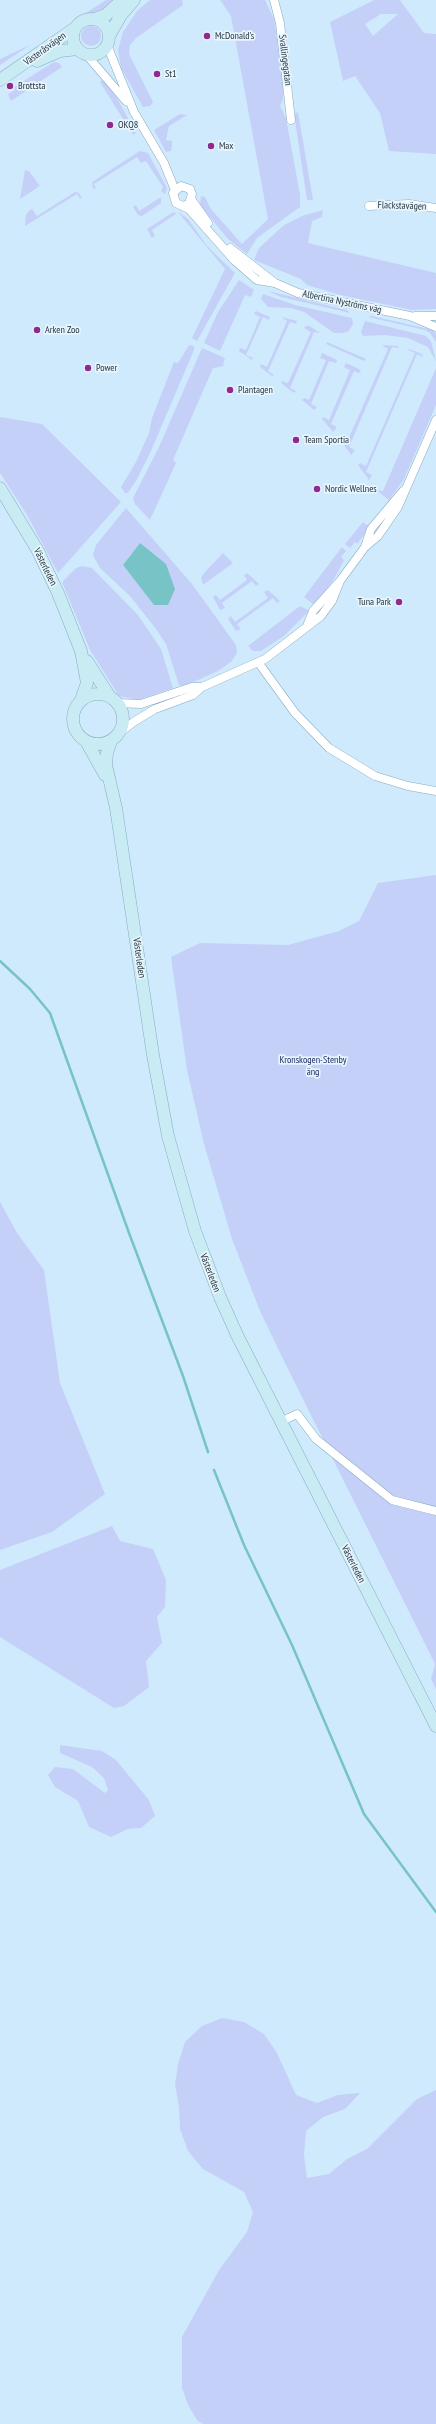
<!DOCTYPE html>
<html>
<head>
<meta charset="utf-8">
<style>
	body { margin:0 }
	canvas { display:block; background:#ceeafc }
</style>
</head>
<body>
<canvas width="436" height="2424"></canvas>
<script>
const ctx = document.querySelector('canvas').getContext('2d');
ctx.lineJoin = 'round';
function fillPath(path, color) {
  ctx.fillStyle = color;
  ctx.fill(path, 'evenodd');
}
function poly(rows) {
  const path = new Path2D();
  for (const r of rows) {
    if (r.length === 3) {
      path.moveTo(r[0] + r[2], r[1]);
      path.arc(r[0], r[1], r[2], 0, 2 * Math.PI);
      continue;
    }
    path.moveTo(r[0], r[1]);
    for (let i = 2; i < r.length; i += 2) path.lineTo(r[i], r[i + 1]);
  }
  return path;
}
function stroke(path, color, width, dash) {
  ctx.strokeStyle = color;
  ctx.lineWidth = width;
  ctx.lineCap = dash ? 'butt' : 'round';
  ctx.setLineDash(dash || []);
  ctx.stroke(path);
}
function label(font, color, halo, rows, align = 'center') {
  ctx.font = font + ' "PT Sans Narrow",sans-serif';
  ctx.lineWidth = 3.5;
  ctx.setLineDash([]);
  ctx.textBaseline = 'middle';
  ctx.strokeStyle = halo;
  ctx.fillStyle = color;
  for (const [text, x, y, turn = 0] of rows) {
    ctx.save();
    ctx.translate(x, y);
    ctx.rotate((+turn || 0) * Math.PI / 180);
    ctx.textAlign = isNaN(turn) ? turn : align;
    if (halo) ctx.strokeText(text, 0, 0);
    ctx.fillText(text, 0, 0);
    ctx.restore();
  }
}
fillPath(poly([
	[106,0,117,0,99,13,84,14],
	[150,0,182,0,183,5,136,38,130,45,129,54,153,102,150,106,143,107,121,68,118,50,123,32,137,11],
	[220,0,265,0,274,19,283,77,283,99,280,106,286,118,300,195,300,207,257,238,247,254,228,239,200,205,201,196,205,197,211,209,242,244,268,219,231,16],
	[374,0,400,0,424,33,436,34,436,154,389,151,380,113,355,76,343,81,330,22],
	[381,14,398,14,373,36,365,24],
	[91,36,10],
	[32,44,9,59,0,65,0,59],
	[54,62,59,63,62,67,11,101,8,94,15,90,14,87],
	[102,80,109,86,118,100,136,133,133,135,100,82],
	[298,112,313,200,307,200,294,114],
	[180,114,187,115,169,126,166,140,172,141,172,145,171,151,166,152,154,130],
	[140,151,148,153,167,188,165,194,161,191,163,187,146,161,141,163,137,157,94,184,96,188,93,189,92,182],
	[25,170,29,171,40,186,20,199],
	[75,192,79,193,82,198,80,199,77,194,25,226,26,215,29,211,32,209,37,216],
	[161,197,161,203,142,216,138,215,133,207,136,205,139,211],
	[323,210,322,217,312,221,308,243,436,273,436,309,412,310,340,295,307,285,301,279,254,260,259,248,284,225,302,216],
	[178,212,188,219,207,246,235,273,197,341,192,338,225,269],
	[172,213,175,212,176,214,152,230,155,236,152,238,147,229],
	[239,280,254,290,251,297,245,295,220,351,204,343,218,312],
	[268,291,347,310,350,313,281,297],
	[263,294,295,305,352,318,353,324,349,331,342,333,334,333,304,312,291,308,268,307,261,299],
	[256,311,270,317,269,320,263,317,246,355,253,358,252,360,239,351,240,348,246,350,260,317,254,314],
	[372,316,433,330,436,334,436,342,430,333,425,330,368,317],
	[281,317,297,321,296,324,290,322,268,371,274,375,272,376,260,367,261,364,267,367,287,321],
	[365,321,426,336,431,341,436,362,428,347,408,338,385,335,363,336,361,332],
	[306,326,310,326,320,333,314,332,290,388,296,391,294,393,281,383,282,381,288,383,311,332,304,328],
	[327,342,366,359,364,361,326,344],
	[189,345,194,346,194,350,151,451,137,479,128,493,125,493,121,487,136,462,149,433,152,418,174,362,178,363],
	[382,345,398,346,399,348,392,347,349,447,355,450,351,455,341,441,347,442,388,349],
	[202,348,223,357,225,359,223,364,224,366,213,368,173,460,176,463,150,520,135,504,133,498,159,447],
	[409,349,422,354,423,357,417,354,366,472,372,475,369,480,358,465,360,463,366,466,415,353,408,350],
	[322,353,337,360,336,363,329,361,311,404,317,407,314,410,302,400,304,398,309,400,326,360,320,358],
	[346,363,361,370,359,373,354,371,331,424,337,427,333,432,322,419,323,417,329,420,350,370,344,367],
	[436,368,436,405,404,479,389,500,376,490,383,491],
	[0,417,42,424,121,502,58,573,27,515,0,473],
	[126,508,192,584,236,645,237,653,231,662,218,671,198,680,182,686,179,685,166,644,156,629,130,596,100,568,93,555,96,545],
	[140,543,154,604,123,565],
	[363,522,370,527,357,544,355,542,350,548,345,544],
	[342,547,346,551,341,557,344,560,333,581,314,605,304,597],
	[223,553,233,563,203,585,201,578,204,573],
	[82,566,92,568,138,615,161,649,173,688,138,700,119,696,90,650,62,582,76,568],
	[247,573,259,584,256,586,252,581,222,603,225,608,220,610,213,597,216,595,220,600,247,580,244,575],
	[268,590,280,601,277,603,273,598,237,624,241,629,236,631,228,619,231,616,235,622,268,598,264,592],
	[300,606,308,610,308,612,284,636,261,651,253,651,248,646],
	[436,875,436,1689,431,1679,435,1664,285,1363,260,1311,232,1239,204,1144,187,1070,171,957,200,943,288,945,339,931,359,921,378,883],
	[0,1202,17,1233,44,1270,60,1383,105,1494,52,1532,0,1550],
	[112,1526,120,1541,153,1549,166,1580,165,1607,157,1617,162,1643,146,1661,149,1687,124,1706,114,1708,0,1637,0,1570],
	[60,1745,102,1751,116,1760,149,1800,155,1816,141,1828,128,1829,111,1837,89,1827,78,1801,55,1787,48,1775,55,1767,73,1769,105,1793,108,1790,104,1778,92,1767,60,1753],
	[222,2018,244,2022,264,2034,277,2053,296,2095,317,2103,338,2095,360,2093,345,2109,323,2117,306,2131,304,2155,307,2178,329,2174,347,2159,367,2149,417,2099,436,2090,436,2424,203,2424,197,2420,188,2405,182,2388,182,2337,219,2270,247,2232,253,2212,244,2192,203,2169,188,2151,180,2129,179,2107,175,2085,178,2064,185,2042,202,2026]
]), '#c5d0f9');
fillPath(poly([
	[140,543,166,564,175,589,168,605,154,605,123,565]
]), '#77c3c5');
stroke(poly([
	[0,961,30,989,50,1013,129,1233,183,1376,208,1452],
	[214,1470,244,1545,292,1645,364,1814,436,1912]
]), '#77c3c5', 2.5);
const street = poly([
	[274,0,280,23,291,120],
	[107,45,134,112,164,163,175,190],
	[85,53,126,101],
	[192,200,208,223],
	[182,206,189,204,192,194,190,189,181,186,173,193,176,203,189,209,234,260,257,280,275,283,298,293,410,316,436,327],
	[369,206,409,204,436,208],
	[230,248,275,283],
	[415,316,436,316],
	[365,547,371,529,403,491],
	[307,626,313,611,340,581,365,547,378,536,398,507,436,420],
	[258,662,295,713,329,748,375,776,408,786,436,791],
	[117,703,141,704,192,687,202,687],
	[119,733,135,721,155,709,193,695,202,687,265,659,321,616,332,601,340,581],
	[280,1422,297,1414,316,1439,392,1500,436,1511]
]);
const secondary = poly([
	[95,19,106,15,122,0],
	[91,37,18],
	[109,36,121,15,134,0],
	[37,61,60,51,78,49],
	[0,80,75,28],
	[0,488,38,551,58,593,81,651,87,683,81,700],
	[87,661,110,697],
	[98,719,25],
	[86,741,105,775],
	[111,741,107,753,106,765,116,808,153,1055,168,1136,195,1231,220,1297,237,1335,436,1726]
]);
stroke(street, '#89abbf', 9);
stroke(secondary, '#89abbf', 13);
stroke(street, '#fff', 8);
stroke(secondary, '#c9ebf3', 12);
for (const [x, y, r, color] of [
	[207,36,4,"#902a8f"],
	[157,74,4,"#902a8f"],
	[10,86,4,"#902a8f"],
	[110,125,4,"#902a8f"],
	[211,146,4,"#902a8f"],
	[37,330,4,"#902a8f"],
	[88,368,4,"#902a8f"],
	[230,390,4,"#902a8f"],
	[296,440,4,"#902a8f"],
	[317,489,4,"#902a8f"],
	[399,602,4,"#902a8f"]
]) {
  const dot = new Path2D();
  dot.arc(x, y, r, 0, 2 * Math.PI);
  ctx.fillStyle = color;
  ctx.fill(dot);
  stroke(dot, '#e7f5fe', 1.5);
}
label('10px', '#27353e', '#e7f5fe', [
	["McDonald's",215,36],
	["St1",165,74],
	["Brottsta",18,86],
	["OKQ8",118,125],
	["Max",219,146],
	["Arken Zoo",45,330],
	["Power",96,368],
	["Plantagen",238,390],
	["Team Sportia",304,440],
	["Nordic Wellnes",325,489],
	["Tuna Park",391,602,"right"]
], 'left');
label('10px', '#27353e', '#e7f5fe', [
	["Västeråsvägen",45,49,-36],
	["Svallingegatan",285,60,83],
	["Flackstavägen",402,206,2],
	["Albertina Nyströms väg",342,302,12],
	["Västerleden",45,567,64],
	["Västerleden",139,958,82],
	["Västerleden",210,1273,69],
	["Västerleden",353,1564,63]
]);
label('10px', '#202965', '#e7f5fe', [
	["Kronskogen-Stenby",313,1060],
	["äng",313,1072]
]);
</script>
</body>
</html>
